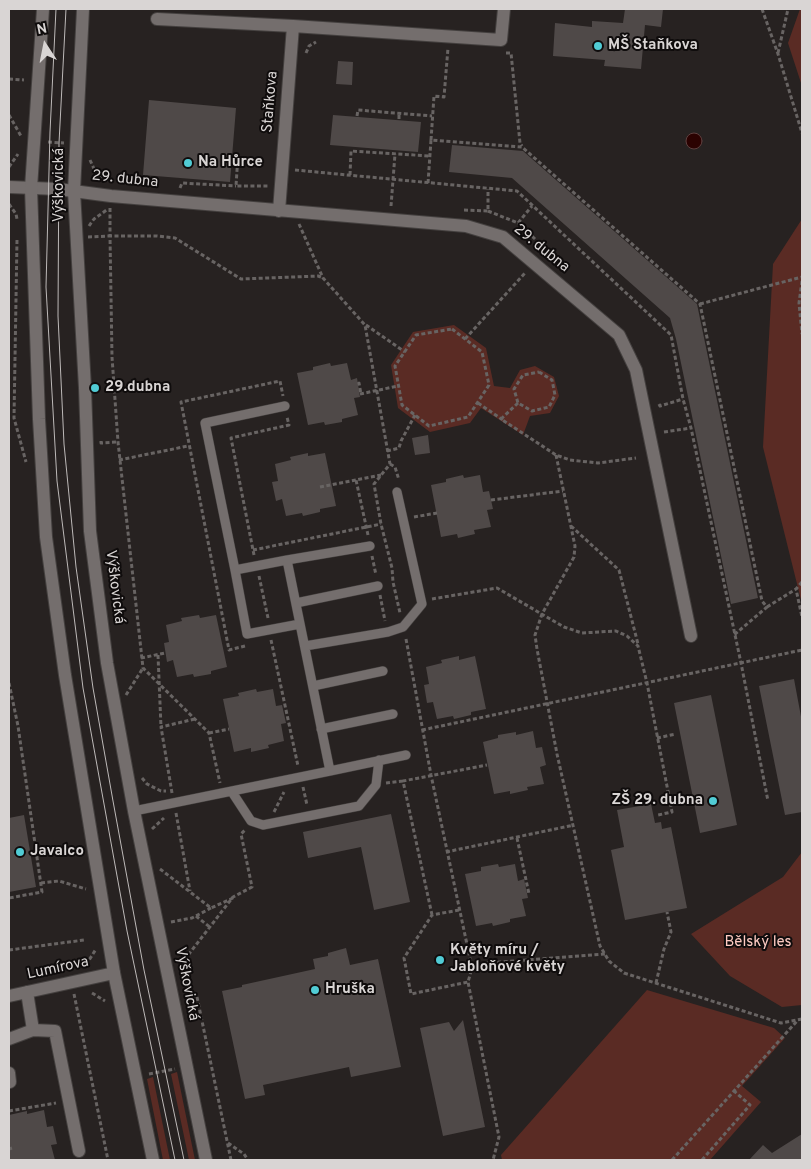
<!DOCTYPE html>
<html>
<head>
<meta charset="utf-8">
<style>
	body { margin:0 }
	#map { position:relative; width:811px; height:1169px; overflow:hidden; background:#272221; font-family:Overpass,sans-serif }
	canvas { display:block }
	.frame { position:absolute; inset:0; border:10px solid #d9d5d4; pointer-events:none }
	.north { position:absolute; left:20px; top:20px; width:50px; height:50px; -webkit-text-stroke:4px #0f0c0c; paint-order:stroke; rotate:349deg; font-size:14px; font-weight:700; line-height:20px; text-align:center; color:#d9d5d4 }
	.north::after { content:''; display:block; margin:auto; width:18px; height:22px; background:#d9d5d4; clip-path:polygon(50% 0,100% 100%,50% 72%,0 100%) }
</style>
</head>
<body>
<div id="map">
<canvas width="811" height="1169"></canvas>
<div class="frame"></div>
<div class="north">N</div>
</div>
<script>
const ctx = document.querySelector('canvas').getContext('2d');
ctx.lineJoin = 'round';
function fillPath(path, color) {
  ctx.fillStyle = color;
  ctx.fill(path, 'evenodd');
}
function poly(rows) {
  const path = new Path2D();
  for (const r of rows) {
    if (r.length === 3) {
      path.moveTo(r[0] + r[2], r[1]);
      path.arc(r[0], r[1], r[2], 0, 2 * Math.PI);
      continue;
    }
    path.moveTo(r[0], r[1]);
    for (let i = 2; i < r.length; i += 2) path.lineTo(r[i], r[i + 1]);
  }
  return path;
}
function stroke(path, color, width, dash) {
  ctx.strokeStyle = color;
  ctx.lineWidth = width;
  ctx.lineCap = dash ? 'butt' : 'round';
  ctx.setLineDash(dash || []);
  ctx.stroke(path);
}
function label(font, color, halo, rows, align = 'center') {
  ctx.font = font + ' Overpass,sans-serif';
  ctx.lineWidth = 4;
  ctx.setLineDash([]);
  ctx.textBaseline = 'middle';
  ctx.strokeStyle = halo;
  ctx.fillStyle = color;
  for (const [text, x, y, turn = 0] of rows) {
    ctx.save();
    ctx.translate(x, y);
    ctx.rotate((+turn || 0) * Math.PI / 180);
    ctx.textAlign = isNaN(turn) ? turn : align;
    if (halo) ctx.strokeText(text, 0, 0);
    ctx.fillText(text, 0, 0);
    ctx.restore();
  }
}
fillPath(poly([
	[800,9,802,9,802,86,788,43],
	[802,219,802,604,763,447,773,264],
	[454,325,486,348,494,386,510,388,520,370,535,366,554,377,559,396,550,413,530,416,523,435,481,408,470,423,430,432,398,408,391,365,413,332],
	[802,852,802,1005,782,1007,730,976,691,934,783,877],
	[647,990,774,1028,785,1038,742,1086,761,1102,710,1160,502,1160,501,1155],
	[177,1072,195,1160,189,1160,171,1074],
	[153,1077,170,1160,163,1160,147,1079]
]), '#5a2b24');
const water = poly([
	[694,141,8]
]);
fillPath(water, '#2b0201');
stroke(water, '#5f4140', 1);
fillPath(poly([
	[625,9,663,9,661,27,645,25,641,69,604,66,605,60,553,56,555,23,592,27,592,21,623,23],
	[338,61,353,62,352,85,336,84],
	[149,100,236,108,230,182,143,175],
	[333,115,421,122,418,152,330,145],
	[452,145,523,151,697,304,758,598,731,604,676,339,670,318,512,178,449,172],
	[330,363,331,366,347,363,351,380,357,378,360,397,354,398,358,415,342,419,342,422,325,425,324,422,308,425,297,373,313,370,313,367],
	[428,435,430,453,415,455,412,438],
	[308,453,308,456,325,453,336,506,320,509,320,512,303,516,302,513,286,516,282,499,276,501,272,482,278,481,275,464,291,460,290,457],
	[463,475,464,478,480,475,483,492,489,491,493,509,487,510,491,527,474,530,475,534,458,538,457,534,441,537,431,485,446,482,446,479],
	[199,615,200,618,216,615,227,667,211,671,211,674,194,677,193,674,177,677,173,660,167,662,164,643,169,642,166,625,182,621,181,618],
	[459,656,459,660,475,656,486,709,471,712,471,715,454,719,453,716,437,719,433,702,427,703,424,685,429,684,426,667,442,663,441,660],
	[794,679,802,722,802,812,785,815,759,686],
	[256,689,257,692,273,689,276,706,282,705,286,723,281,724,284,741,268,745,269,748,251,752,251,748,234,752,223,699,239,696,238,693],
	[711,695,737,825,700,833,674,703],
	[533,731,536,748,542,747,546,765,540,767,544,784,527,787,528,790,510,794,510,791,494,794,483,742,498,738,498,735,516,732,516,735],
	[651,804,655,823,661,822,662,829,671,827,687,908,625,920,611,850,624,847,617,810],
	[391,814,410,902,374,910,361,847,308,858,303,832],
	[24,815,36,887,9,892,9,818],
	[498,864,499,867,515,864,518,881,524,879,528,898,522,899,526,916,510,919,510,922,493,926,492,923,476,926,465,874,481,871,481,867],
	[346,948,350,965,378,959,401,1067,351,1077,349,1067,263,1085,265,1095,245,1099,222,991,242,987,242,985,315,969,313,959,328,956,328,953],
	[463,1020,485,1127,443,1136,420,1028,449,1022,454,1031],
	[44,1110,47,1127,53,1126,57,1144,51,1145,55,1160,9,1160,9,1115,27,1111,27,1114],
	[802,1134,802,1160,749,1160,763,1145,772,1153]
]), '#4f4948');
const service = poly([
	[285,406,205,423,235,570,287,560,330,771,406,755],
	[287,560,370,546],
	[235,570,247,634,300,624],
	[296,603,378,586],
	[305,646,388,632,403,627,422,604,397,492],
	[313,686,383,671],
	[321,729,393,714],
	[232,792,251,821,263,825,359,806,376,785,379,760],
	[134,811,330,771]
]);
const minor = poly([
	[157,19,293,26],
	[9,187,58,189,111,196,466,226,503,237,619,335,636,370,691,636],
	[279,211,293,26,501,40,504,9],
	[27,992,33,1030,55,1031,79,1151],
	[9,996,114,973],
	[9,1039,33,1030],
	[9,1073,10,1082]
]);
const tertiary = poly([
	[43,9,31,188,39,419,46,537,65,675,114,973,153,1160],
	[83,9,74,191,85,388,90,531,107,663,134,811,206,1160]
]);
stroke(service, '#44403f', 10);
stroke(minor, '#44403f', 14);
stroke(tertiary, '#44403f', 14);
stroke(poly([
	[762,9,778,54,802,133],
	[306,53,309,46,316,42],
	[506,53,511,53,520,143,522,146],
	[778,53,788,9],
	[9,79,24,80],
	[9,115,21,136],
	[357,116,358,110,432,116],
	[399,119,399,113],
	[431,140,434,96,444,97,448,48],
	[48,142,64,143],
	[238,155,236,186,269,186],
	[90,160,95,171,108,181],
	[9,167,18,154],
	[295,170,517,191,671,335,683,399,691,428,741,663,768,801],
	[350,175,351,151,429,156],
	[428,183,431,140,522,147,700,304,762,601,767,607,734,635],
	[180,188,182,183,236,186],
	[9,204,16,214,17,219],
	[391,206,395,154],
	[110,208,110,236,157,236,175,238,241,279,318,276,323,278],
	[464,210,488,211,488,189],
	[488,211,518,223,532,206],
	[518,223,535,239],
	[299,224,323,278,365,325,390,464,374,484,381,524,392,568,393,582,400,613],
	[89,226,94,219,108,209],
	[88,237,110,236,112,357,118,442,143,668,209,733,220,783],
	[17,240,14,418,26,462],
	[802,281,799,303,802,334],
	[700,304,802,277],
	[366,325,405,352],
	[452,329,482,352,489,385,468,417,429,426,402,405,395,366,416,335,452,329],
	[465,339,525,273],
	[539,372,552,380,555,395,549,407,532,411,518,403,514,389,523,375,539,372],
	[358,384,359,383,361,394],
	[360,394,398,386],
	[478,403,503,420],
	[518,403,501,419,556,455,570,460,598,463,636,458],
	[659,404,660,406,683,399],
	[664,432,691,428],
	[101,441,101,443,118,442],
	[387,451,399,448,401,441,415,415],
	[556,455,575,546,574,557,542,614,535,635,537,649,557,754,600,946,609,961,624,973,781,1023,802,1019],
	[119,460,188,446],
	[390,464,395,467,399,480],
	[320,487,356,480],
	[491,500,563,491],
	[414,517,437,513],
	[571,526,619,570,638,644],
	[368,535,356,480,381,475],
	[253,550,381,524],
	[254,555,231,438,289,425,287,417],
	[372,556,376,575],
	[259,576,268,618],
	[802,582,796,589,802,617],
	[380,595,385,621],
	[432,599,497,588,564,627,582,633,616,631,627,636,638,646,647,683,672,812,658,815],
	[767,607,796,589],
	[406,639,431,775,472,968,468,982,499,1137,493,1160],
	[271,640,298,766],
	[245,646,229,650,181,402,280,381,283,396],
	[158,655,161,727],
	[141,658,165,653],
	[9,683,18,726,42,892,9,898],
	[126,695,143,668],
	[422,730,802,650],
	[209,733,229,729],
	[657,738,676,734],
	[142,778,147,784,161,791,166,791],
	[386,783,403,781],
	[303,787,307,805],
	[172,793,161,727,195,719],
	[274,812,284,792],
	[176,813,190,891],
	[152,829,164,818],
	[517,838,529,894],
	[446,852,574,825],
	[160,869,211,908,233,898],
	[41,883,59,881,86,889],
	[459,910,432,915,404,958,411,994,468,982],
	[432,915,403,781,487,765],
	[196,916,211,928],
	[171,922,192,918,211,908],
	[9,950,84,940],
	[86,965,96,949],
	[472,968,488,963,605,954],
	[656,983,664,949,671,932,667,912],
	[92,993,105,1001],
	[74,994,108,1160],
	[149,1074,175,1069],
	[9,1111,56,1103],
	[228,1143,244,1154,248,1160],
	[9,1149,12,1148],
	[231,1160,197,997,190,999,182,963,233,897,252,887,241,834,245,830],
	[672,1160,797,1021],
	[702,1160,750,1105,734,1091]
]), '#686463', 3, [4, 2.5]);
stroke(service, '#746e6d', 9);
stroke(minor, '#746e6d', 12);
stroke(tertiary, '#746e6d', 12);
stroke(poly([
	[56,9,50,132,46,287,57,481,83,688,127,931,175,1160],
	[66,9,59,143,58,316,64,444,76,567,93,688,113,801,144,970,184,1160]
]), '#bebab9', 1);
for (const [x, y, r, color] of [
	[598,46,5,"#51ccd5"],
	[188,163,5,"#51ccd5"],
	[95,388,5,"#51ccd5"],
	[713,801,5,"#51ccd5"],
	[20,852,5,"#51ccd5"],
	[440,960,5,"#51ccd5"],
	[315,990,5,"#51ccd5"]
]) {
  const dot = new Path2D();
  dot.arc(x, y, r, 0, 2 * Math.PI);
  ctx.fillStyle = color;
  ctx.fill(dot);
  stroke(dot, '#0f0c0c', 2);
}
label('bold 15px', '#d9d5d4', '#0f0c0c', [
	["MŠ Staňkova",608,46],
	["Na Hůrce",198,163],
	["29.dubna",105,388],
	["ZŠ 29. dubna",703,801,"right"],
	["Javalco",30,852],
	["Květy míru /",450,951],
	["Jabloňové květy",450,968],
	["Hruška",325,990]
], 'left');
label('15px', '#d9d5d4', '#0f0c0c', [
	["Staňkova",271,102,-85],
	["29. dubna",125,180,6],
	["Výškovická",60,185,-90],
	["29. dubna",541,249,39],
	["Výškovická",114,587,83],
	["Lumírova",58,969,-12],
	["Výškovická",186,984,79]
]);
label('15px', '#ffcbc2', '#0f0c0c', [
	["Bělský les",758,943]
]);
</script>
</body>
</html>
